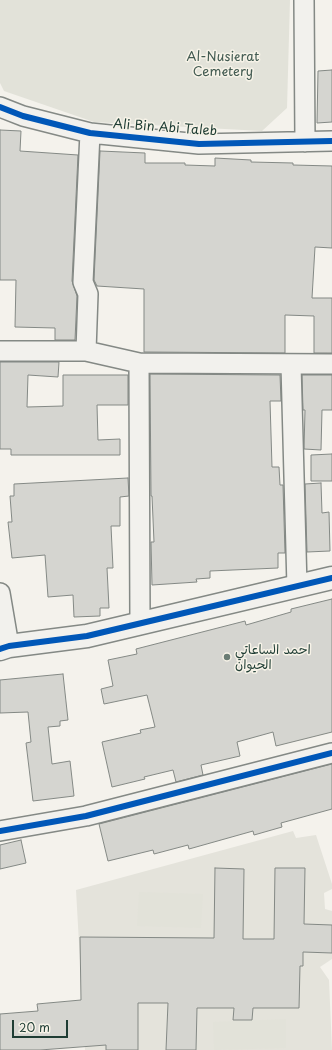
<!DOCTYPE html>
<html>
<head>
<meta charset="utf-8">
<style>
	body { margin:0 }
	#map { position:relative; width:332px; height:1050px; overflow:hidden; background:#f4f2ec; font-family:"Playpen Sans",sans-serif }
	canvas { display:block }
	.scale { position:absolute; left:12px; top:1020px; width:56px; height:18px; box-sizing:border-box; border:2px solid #1f3d34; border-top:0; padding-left:5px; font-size:12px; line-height:14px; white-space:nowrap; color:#1f3d34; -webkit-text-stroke:3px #f7f3e8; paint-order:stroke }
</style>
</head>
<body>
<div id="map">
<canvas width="332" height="1050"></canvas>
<div class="scale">20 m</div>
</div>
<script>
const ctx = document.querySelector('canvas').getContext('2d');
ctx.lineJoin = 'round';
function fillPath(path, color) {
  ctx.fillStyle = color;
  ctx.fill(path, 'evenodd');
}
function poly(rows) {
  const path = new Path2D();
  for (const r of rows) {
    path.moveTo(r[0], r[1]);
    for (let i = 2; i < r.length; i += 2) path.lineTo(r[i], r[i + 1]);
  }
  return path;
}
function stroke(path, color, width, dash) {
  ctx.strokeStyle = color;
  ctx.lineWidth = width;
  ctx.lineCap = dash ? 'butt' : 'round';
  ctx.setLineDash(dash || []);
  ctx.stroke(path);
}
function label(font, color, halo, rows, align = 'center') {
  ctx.font = font + ' "Playpen Sans","Playpen Sans Arabic",sans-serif';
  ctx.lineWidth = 3;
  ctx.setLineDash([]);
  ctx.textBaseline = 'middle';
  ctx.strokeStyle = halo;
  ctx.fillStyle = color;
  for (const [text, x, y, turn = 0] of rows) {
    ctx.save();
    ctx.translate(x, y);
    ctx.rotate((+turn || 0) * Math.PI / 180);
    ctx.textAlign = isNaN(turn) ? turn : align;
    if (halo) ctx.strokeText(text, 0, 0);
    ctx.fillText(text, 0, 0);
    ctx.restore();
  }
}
fillPath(poly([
	[293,831,296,838,316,835,332,884,332,889,324,893,325,909,332,911,332,959,320,967,329,980,332,1050,85,1050,76,890]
]), '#e4e3db');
fillPath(poly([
	[0,0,290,0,287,108,262,131,94,122,4,91,0,83],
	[139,892,203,894,201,928,137,926],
	[286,1019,286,1048,214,1050,213,1022]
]), '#e2e2d9');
const building = poly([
	[332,70,332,122,317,123,318,71,332,70],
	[0,130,21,131,20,151,78,155,72,281,77,296,75,340,55,340,55,328,15,327,16,280,0,280,0,130],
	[100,151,145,153,145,163,185,163,185,165,215,166,215,158,251,160,251,162,293,163,293,165,332,166,332,248,315,247,312,298,332,298,332,353,314,353,314,316,285,315,285,353,144,352,144,289,97,286,94,280,100,151],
	[0,362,59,362,58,377,28,375,27,407,63,406,63,375,128,375,128,405,97,405,98,440,120,439,120,455,11,455,11,449,0,449,0,362],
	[150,374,280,375,281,401,270,401,272,467,279,467,280,485,283,485,285,553,278,553,278,568,210,571,210,578,196,579,197,582,152,585,151,542,154,542,152,496,151,496,150,374],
	[302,375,332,375,332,410,322,410,321,450,304,449,305,410,303,410,302,375],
	[332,454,332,481,311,481,311,455,332,454],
	[128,478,129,496,120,497,120,526,111,526,113,568,107,568,109,608,100,608,100,616,74,617,73,595,48,597,45,555,12,558,8,522,12,522,10,496,14,496,14,484,128,478],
	[321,483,322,513,329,512,330,551,307,552,305,484,321,483],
	[332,599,332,732,276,746,273,732,237,742,240,756,201,765,203,775,176,782,173,770,144,777,145,779,112,787,102,742,141,733,140,730,155,727,147,695,104,704,101,689,113,686,108,660,137,654,136,649,245,621,246,625,291,612,291,609,332,599],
	[63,674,68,720,60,721,60,726,48,727,52,764,70,761,74,796,33,801,26,743,31,742,28,712,0,713,0,680,63,674],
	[332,764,332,809,281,823,282,827,254,835,253,831,189,849,188,845,154,854,153,850,108,861,99,824,332,764],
	[21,840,26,863,0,869,0,845,21,840],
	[215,868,244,869,243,939,274,939,275,868,305,868,304,924,332,925,332,953,303,952,303,966,300,966,299,1008,253,1008,252,1020,233,1020,234,1008,197,1008,196,1050,166,1050,168,1003,138,1003,138,1050,106,1050,106,1045,40,1050,0,1050,0,1014,38,1011,37,1004,81,1000,80,937,214,938,215,868]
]);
fillPath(building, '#d5d5d0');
stroke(building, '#848985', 1);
const street = poly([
	[304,0,305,142],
	[0,107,23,116,90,133,199,144,332,141],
	[0,351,86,351,139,363,332,364],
	[86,351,88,294,83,282,90,133],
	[139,363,140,623],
	[291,365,297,587],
	[0,593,9,646],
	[0,831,86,816,332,753]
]);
const secondary = poly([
	[0,649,9,646,87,636,332,578]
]);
stroke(street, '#848985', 22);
stroke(secondary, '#848985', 25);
stroke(street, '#f2f1ed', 19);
stroke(secondary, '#f2f1ed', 22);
stroke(poly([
	[0,107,23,116,90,133,199,144,332,141],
	[0,649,9,646,87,636,332,578],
	[0,831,86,816,332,753]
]), '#0057b8', 6);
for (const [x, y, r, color] of [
	[227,657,4,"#6a7c74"]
]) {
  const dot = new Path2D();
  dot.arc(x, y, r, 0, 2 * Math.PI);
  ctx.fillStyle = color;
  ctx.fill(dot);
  stroke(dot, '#f7f3e8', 1.5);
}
label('13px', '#435b52', '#f7f3e8', [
	["Al-Nusierat",223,57],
	["Cemetery",223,72]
]);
label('13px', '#1f3d34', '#f7f3e8', [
	["Ali Bin Abi Taleb",165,128,4]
]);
label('13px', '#1f3d34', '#f7f3e8', [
	["احمد الساعاتي",235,650],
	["الحيوان",235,665]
], 'left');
</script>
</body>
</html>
